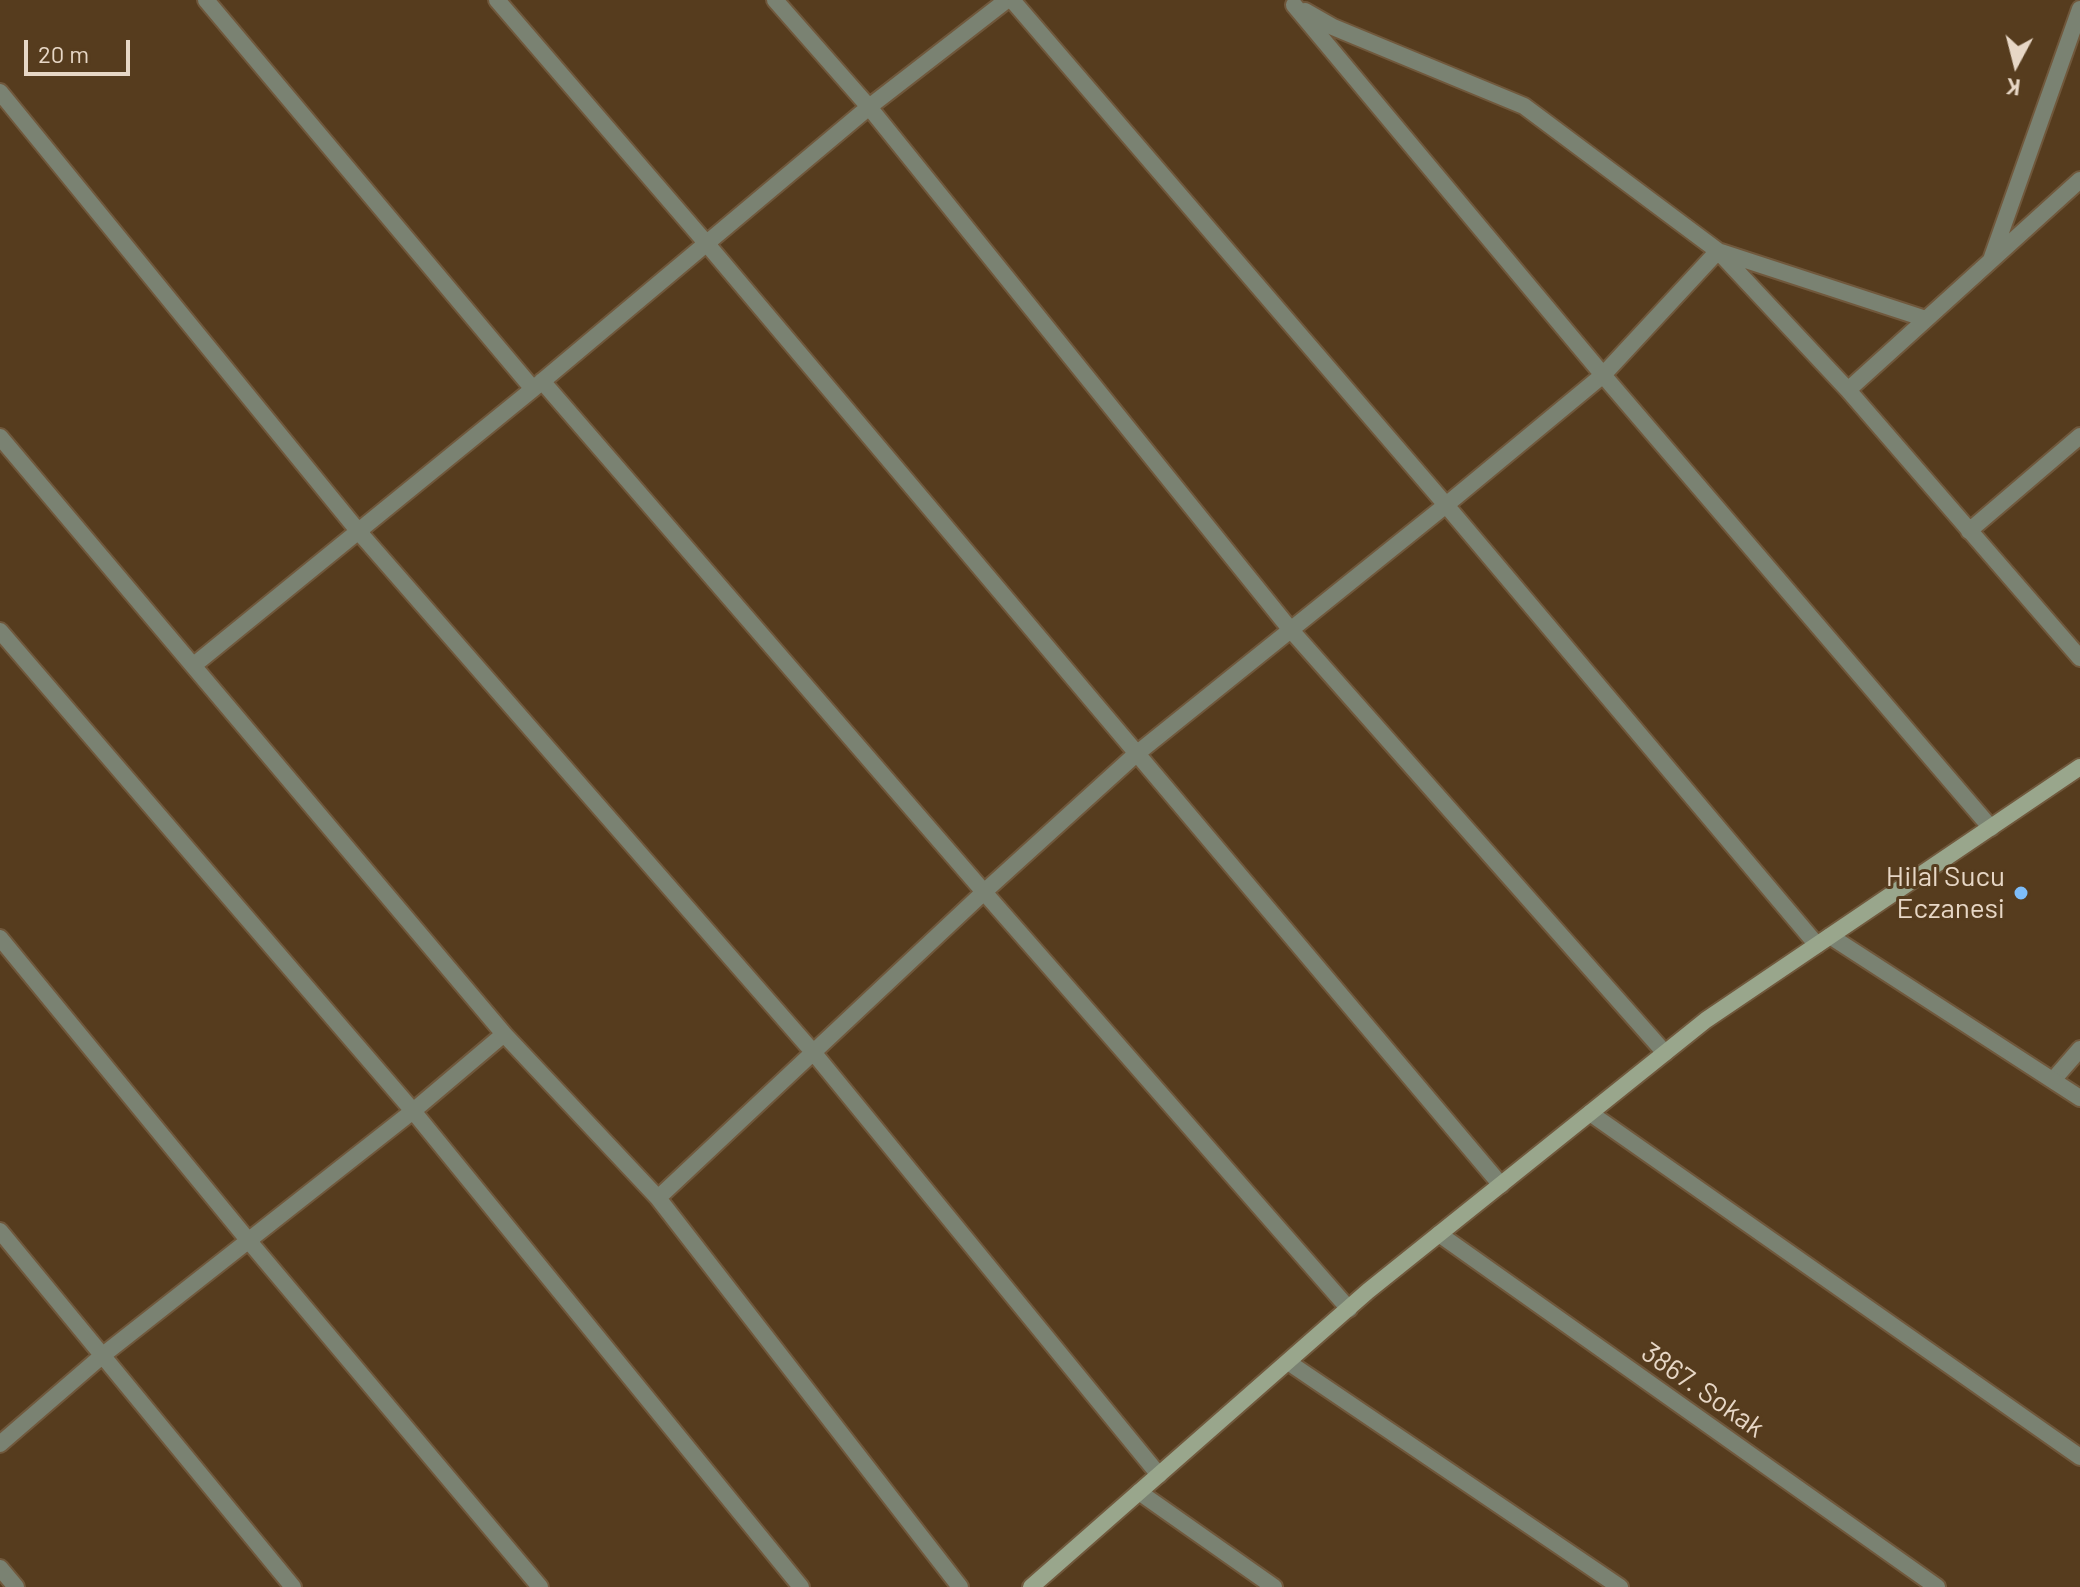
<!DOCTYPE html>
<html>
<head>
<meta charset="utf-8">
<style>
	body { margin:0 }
	#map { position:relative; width:2080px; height:1587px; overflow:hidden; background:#563c1e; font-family:Barlow,sans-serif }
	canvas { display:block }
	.north { position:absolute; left:1976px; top:24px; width:80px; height:80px; -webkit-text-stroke:6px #563c1e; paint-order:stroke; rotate:187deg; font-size:22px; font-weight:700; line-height:32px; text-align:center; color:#e7d7c6 }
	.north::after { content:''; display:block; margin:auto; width:28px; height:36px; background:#e7d7c6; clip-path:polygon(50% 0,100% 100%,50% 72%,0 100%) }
	.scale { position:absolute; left:24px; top:40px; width:106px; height:36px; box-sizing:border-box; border:4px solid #e7d7c6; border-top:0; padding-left:10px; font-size:24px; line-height:28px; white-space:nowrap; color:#e7d7c6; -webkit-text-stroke:6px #563c1e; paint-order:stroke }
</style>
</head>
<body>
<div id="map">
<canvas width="2080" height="1587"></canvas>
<div class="north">K</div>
<div class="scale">20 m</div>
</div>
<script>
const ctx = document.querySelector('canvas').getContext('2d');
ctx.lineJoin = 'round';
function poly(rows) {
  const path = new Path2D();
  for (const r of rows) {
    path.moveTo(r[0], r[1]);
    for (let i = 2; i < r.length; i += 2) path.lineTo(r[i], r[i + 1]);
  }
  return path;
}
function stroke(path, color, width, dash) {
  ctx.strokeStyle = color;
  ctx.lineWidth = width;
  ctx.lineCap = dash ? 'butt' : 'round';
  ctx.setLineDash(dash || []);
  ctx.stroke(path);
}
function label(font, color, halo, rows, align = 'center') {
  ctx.font = font + ' Barlow,sans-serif';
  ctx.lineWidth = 6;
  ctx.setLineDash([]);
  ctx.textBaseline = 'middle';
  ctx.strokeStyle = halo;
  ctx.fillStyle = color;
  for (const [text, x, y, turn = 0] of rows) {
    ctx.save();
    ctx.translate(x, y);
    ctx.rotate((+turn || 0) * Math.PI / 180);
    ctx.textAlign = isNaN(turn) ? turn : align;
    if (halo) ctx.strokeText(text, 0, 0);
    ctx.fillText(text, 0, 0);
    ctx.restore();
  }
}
const service = poly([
	[2053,1080,2080,1049]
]);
const minor = poly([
	[206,0,533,389],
	[497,0,707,244,1501,1185],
	[775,0,869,107,1290,629,1665,1053],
	[1012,0,1446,505,1817,945],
	[1294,5,1603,375,1991,828],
	[1305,11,1333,27,1524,106,1718,251,1848,390,2080,658],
	[0,92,359,532,813,1052,1159,1475],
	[1991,260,2080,9],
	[542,381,984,892,1349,1309],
	[1848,390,2080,180],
	[0,437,504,1034],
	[1969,531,2080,436],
	[0,631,413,1111,801,1587],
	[194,665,533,389,869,107,1007,0],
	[1830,936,2080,1098],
	[0,938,248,1240,540,1587],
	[1590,1113,2080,1457],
	[658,1198,984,892,1135,755,1446,505,1603,375,1718,251,1926,319],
	[0,1231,293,1587],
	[1439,1234,1937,1587],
	[1288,1362,1620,1587],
	[0,1444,103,1355,413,1111,504,1034,658,1198,960,1587],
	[1139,1492,1274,1587],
	[0,1568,16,1587]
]);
const secondary = poly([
	[1031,1587,1368,1291,1706,1020,2080,767]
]);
stroke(service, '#70583c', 20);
stroke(minor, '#70583c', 20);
stroke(secondary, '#70583c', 20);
stroke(service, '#7a8272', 16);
stroke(minor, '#7a8272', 16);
stroke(secondary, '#99a68c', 16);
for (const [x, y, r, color] of [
	[2021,893,8,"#7ebdf9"]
]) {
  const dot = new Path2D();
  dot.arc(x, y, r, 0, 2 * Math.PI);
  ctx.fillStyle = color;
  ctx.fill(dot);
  stroke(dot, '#563c1e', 3);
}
label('28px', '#e7d7c6', '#563c1e', [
	["Hilal Sucu",2005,877],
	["Eczanesi",2005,909]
], 'right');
label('28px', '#e7d7c6', '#563c1e', [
	["3867. Sokak",1703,1390,35]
]);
</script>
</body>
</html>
